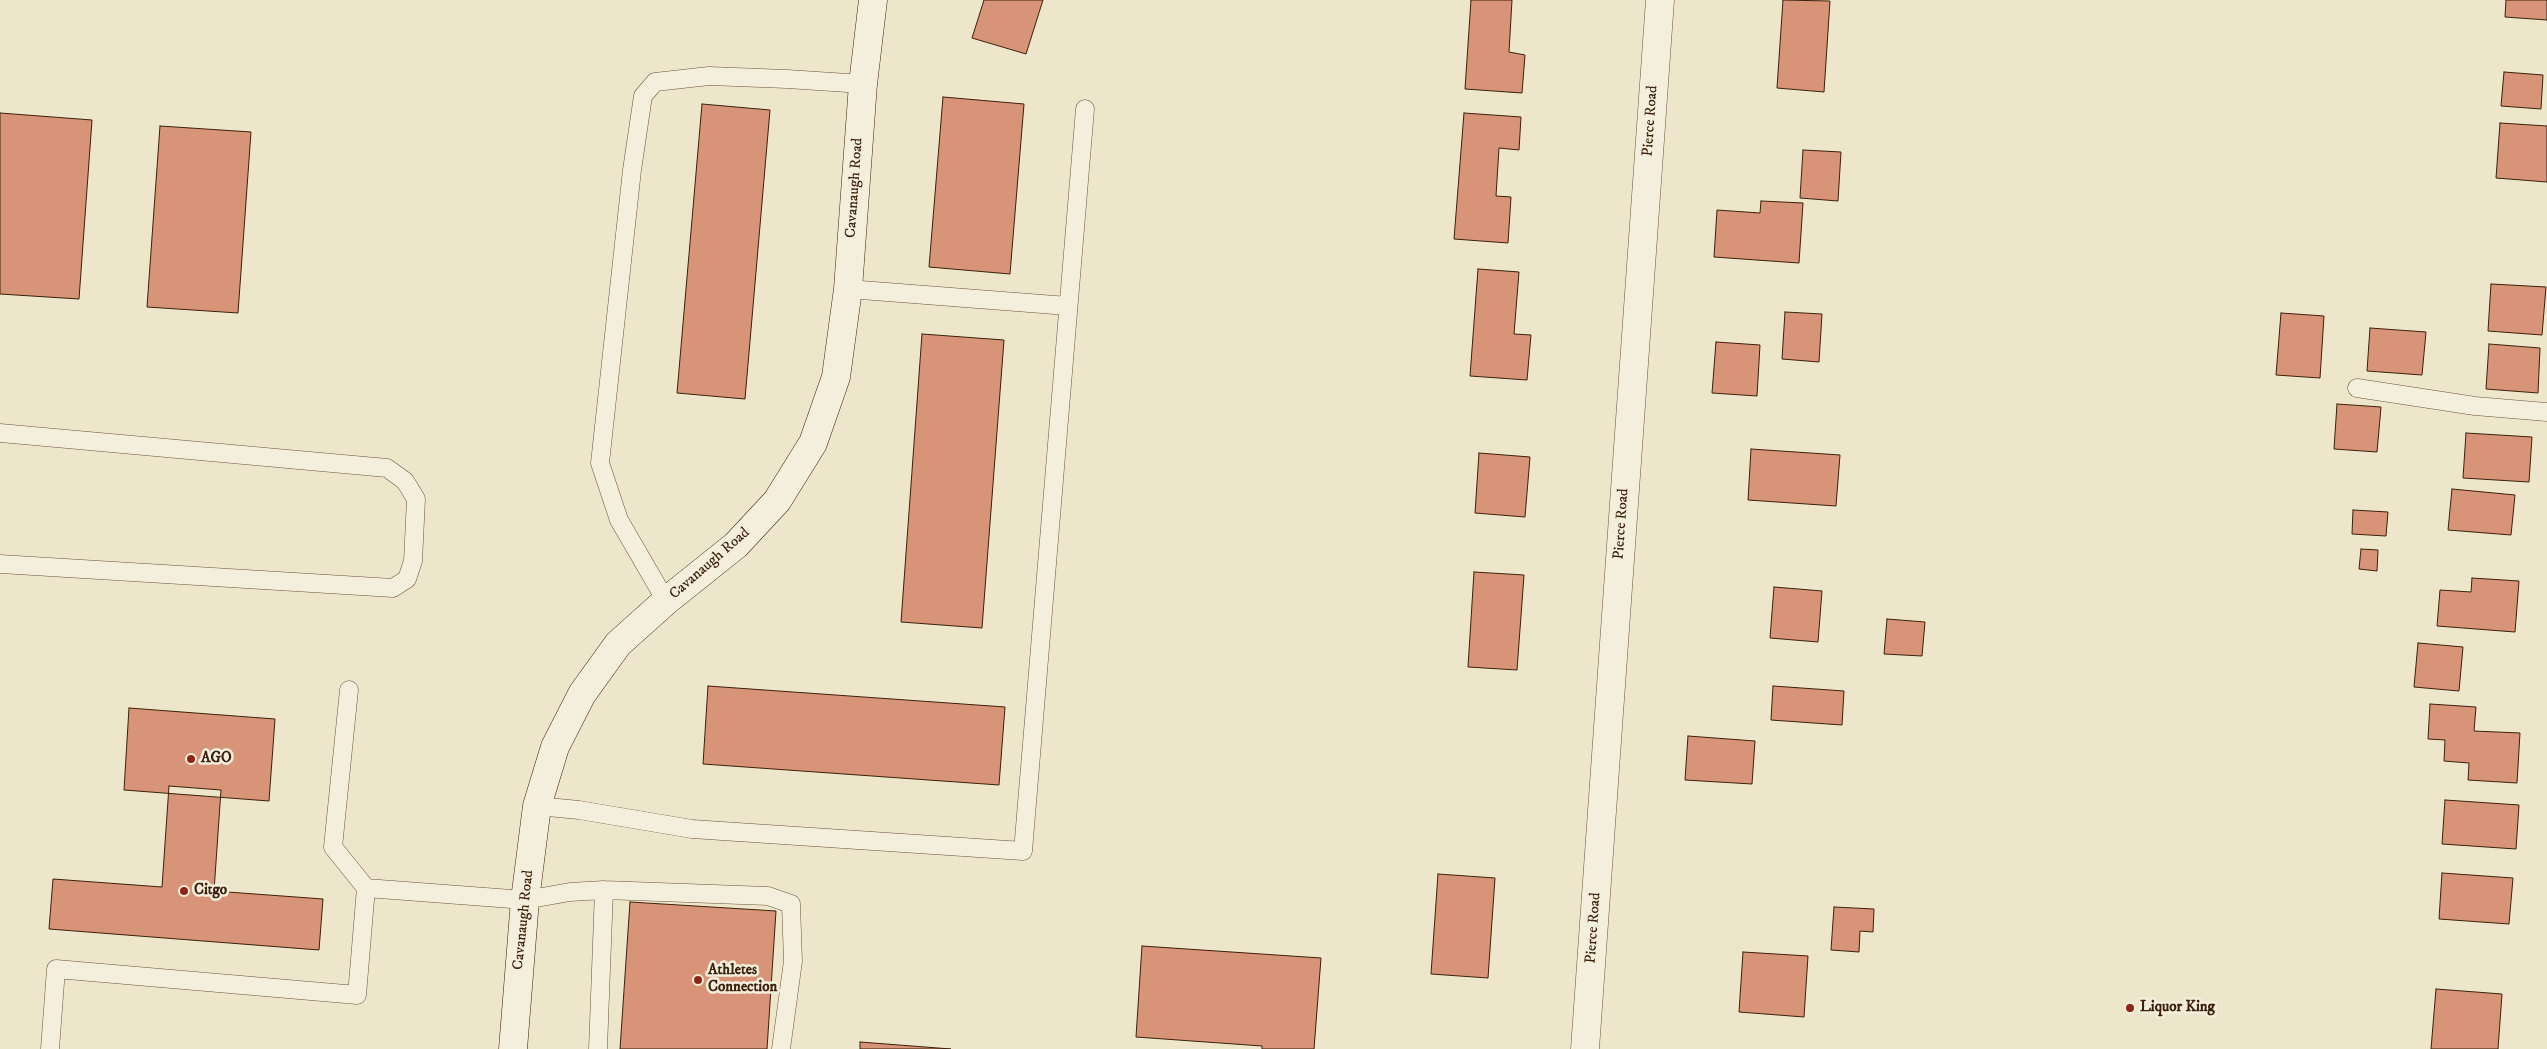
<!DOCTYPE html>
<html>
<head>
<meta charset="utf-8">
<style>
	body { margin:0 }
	canvas { display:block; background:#eee6cb }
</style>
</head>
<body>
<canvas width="2547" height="1049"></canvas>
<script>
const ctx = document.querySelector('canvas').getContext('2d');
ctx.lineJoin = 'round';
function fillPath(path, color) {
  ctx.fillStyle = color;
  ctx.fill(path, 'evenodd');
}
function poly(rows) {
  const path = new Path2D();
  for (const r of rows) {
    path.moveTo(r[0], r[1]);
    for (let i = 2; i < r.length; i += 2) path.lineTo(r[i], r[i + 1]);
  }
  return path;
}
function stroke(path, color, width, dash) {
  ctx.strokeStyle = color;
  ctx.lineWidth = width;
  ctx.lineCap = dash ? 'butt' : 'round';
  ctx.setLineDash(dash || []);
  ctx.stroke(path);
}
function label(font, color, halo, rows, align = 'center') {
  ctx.font = font + ' "IM FELL DW Pica",serif';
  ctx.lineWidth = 5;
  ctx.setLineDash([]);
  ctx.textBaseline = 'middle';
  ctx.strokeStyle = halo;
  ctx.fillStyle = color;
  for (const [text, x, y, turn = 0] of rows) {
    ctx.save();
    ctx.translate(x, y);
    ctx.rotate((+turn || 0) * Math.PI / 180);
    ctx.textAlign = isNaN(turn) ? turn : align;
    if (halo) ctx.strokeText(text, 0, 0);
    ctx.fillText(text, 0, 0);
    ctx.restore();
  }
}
const building = poly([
	[984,0,1043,0,1026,54,972,38,984,0],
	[1471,0,1512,0,1509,52,1525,55,1522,93,1465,89,1471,0],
	[1783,0,1830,1,1824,92,1777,88,1783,0],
	[2506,0,2547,0,2547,20,2505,17,2506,0],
	[2504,72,2543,75,2541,109,2501,106,2504,72],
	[943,97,1024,104,1010,274,929,267,943,97],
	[702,104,770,110,745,399,677,393,702,104],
	[0,113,92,120,79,299,0,294,0,113],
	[1464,113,1521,117,1519,150,1499,148,1496,196,1511,197,1508,243,1454,239,1464,113],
	[2500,123,2547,126,2547,182,2496,178,2500,123],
	[160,126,251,132,238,313,147,307,160,126],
	[1803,150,1841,152,1838,201,1800,198,1803,150],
	[1761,201,1803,203,1799,263,1714,257,1717,210,1760,213,1761,201],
	[1478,269,1519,272,1514,334,1531,335,1527,380,1470,376,1478,269],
	[2491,284,2546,287,2542,335,2488,331,2491,284],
	[1785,312,1822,314,1819,362,1782,359,1785,312],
	[2281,313,2324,316,2320,378,2276,375,2281,313],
	[2370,328,2426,332,2422,375,2367,371,2370,328],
	[922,334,1004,340,982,628,901,622,922,334],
	[1716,342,1760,345,1757,396,1712,393,1716,342],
	[2489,344,2540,348,2538,393,2486,389,2489,344],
	[2337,404,2381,407,2377,452,2334,449,2337,404],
	[2466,433,2532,437,2529,482,2463,478,2466,433],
	[1751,449,1840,455,1836,506,1748,500,1751,449],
	[1479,453,1530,457,1525,517,1475,513,1479,453],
	[2452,489,2515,495,2511,535,2448,530,2452,489],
	[2353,510,2388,512,2386,536,2352,534,2353,510],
	[2361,549,2378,550,2377,571,2359,569,2361,549],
	[1474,572,1524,575,1517,670,1468,667,1474,572],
	[2472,578,2519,581,2515,632,2437,626,2440,590,2471,592,2472,578],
	[1774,587,1822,591,1818,642,1770,638,1774,587],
	[1887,619,1925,622,1922,656,1884,654,1887,619],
	[2418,643,2463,647,2459,691,2414,687,2418,643],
	[708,686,1005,707,999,785,703,764,708,686],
	[1773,686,1844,691,1842,725,1771,720,1773,686],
	[2430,704,2476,707,2474,731,2520,733,2517,783,2468,780,2469,763,2444,761,2445,740,2428,739,2430,704],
	[129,708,275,719,269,801,124,790,129,708],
	[1688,736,1755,741,1752,784,1685,780,1688,736],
	[169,786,221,790,214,891,323,899,319,950,49,929,53,879,162,887,169,786],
	[2445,800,2519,805,2516,849,2442,844,2445,800],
	[2442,873,2513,878,2509,924,2439,919,2442,873],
	[1438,874,1495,878,1488,978,1431,974,1438,874],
	[630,902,776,911,767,1049,620,1049,630,902],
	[1834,907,1874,909,1873,932,1860,931,1859,952,1831,950,1834,907],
	[1142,946,1321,958,1314,1049,1262,1049,1262,1046,1136,1037,1142,946],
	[1743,952,1808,956,1804,1017,1739,1012,1743,952],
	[2436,989,2502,994,2498,1049,2431,1049,2436,989],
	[860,1042,951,1049,860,1049,860,1042]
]);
fillPath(building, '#d79478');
stroke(building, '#3c2009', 1);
const lane = poly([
	[848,289,1068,306],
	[2357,388,2475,406,2547,412],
	[0,433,387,468,405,481,416,499,413,561,407,579,393,588,0,564],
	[666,601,619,520,600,463,632,170,643,96,655,82,709,76,787,79,863,84],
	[349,690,333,847,366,888],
	[537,806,579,810,692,829,1023,851,1085,109],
	[50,1049,56,969,357,995,366,888,525,900,570,892,604,890,768,896,791,904,793,961,781,1049],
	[598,1049,604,890]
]);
const street = poly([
	[1585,1049,1660,0]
]);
const secondary = poly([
	[513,1049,525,900,537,806,555,747,582,694,618,644,666,601,736,545,777,501,813,443,836,377,848,289,863,84,873,0]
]);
stroke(lane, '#68523a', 19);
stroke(street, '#68523a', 29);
stroke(secondary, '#3c2009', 29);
stroke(lane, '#f4efdd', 18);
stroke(street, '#f4efdd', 28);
stroke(secondary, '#f4efdd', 28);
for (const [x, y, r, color] of [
	[191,759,5,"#8f2418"],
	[184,891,5,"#8f2418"],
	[698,980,5,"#8f2418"],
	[2130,1008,5,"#8f2418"]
]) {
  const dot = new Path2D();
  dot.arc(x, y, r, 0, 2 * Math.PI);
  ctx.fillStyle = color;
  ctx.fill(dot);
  stroke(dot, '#f4efdd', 2);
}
label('15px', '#3c2009', '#f4efdd', [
	["Pierce Road",1651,121,-86],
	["Cavanaugh Road",855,188,-86],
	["Pierce Road",1622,524,-86],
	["Cavanaugh Road",710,564,-41],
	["Cavanaugh Road",524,920,-84],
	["Pierce Road",1594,928,-86]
]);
label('bold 15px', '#3c2009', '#f4efdd', [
	["AGO",201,759],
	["Citgo",194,891],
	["Athletes",708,971],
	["Connection",708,988],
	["Liquor King",2140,1008]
], 'left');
</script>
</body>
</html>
